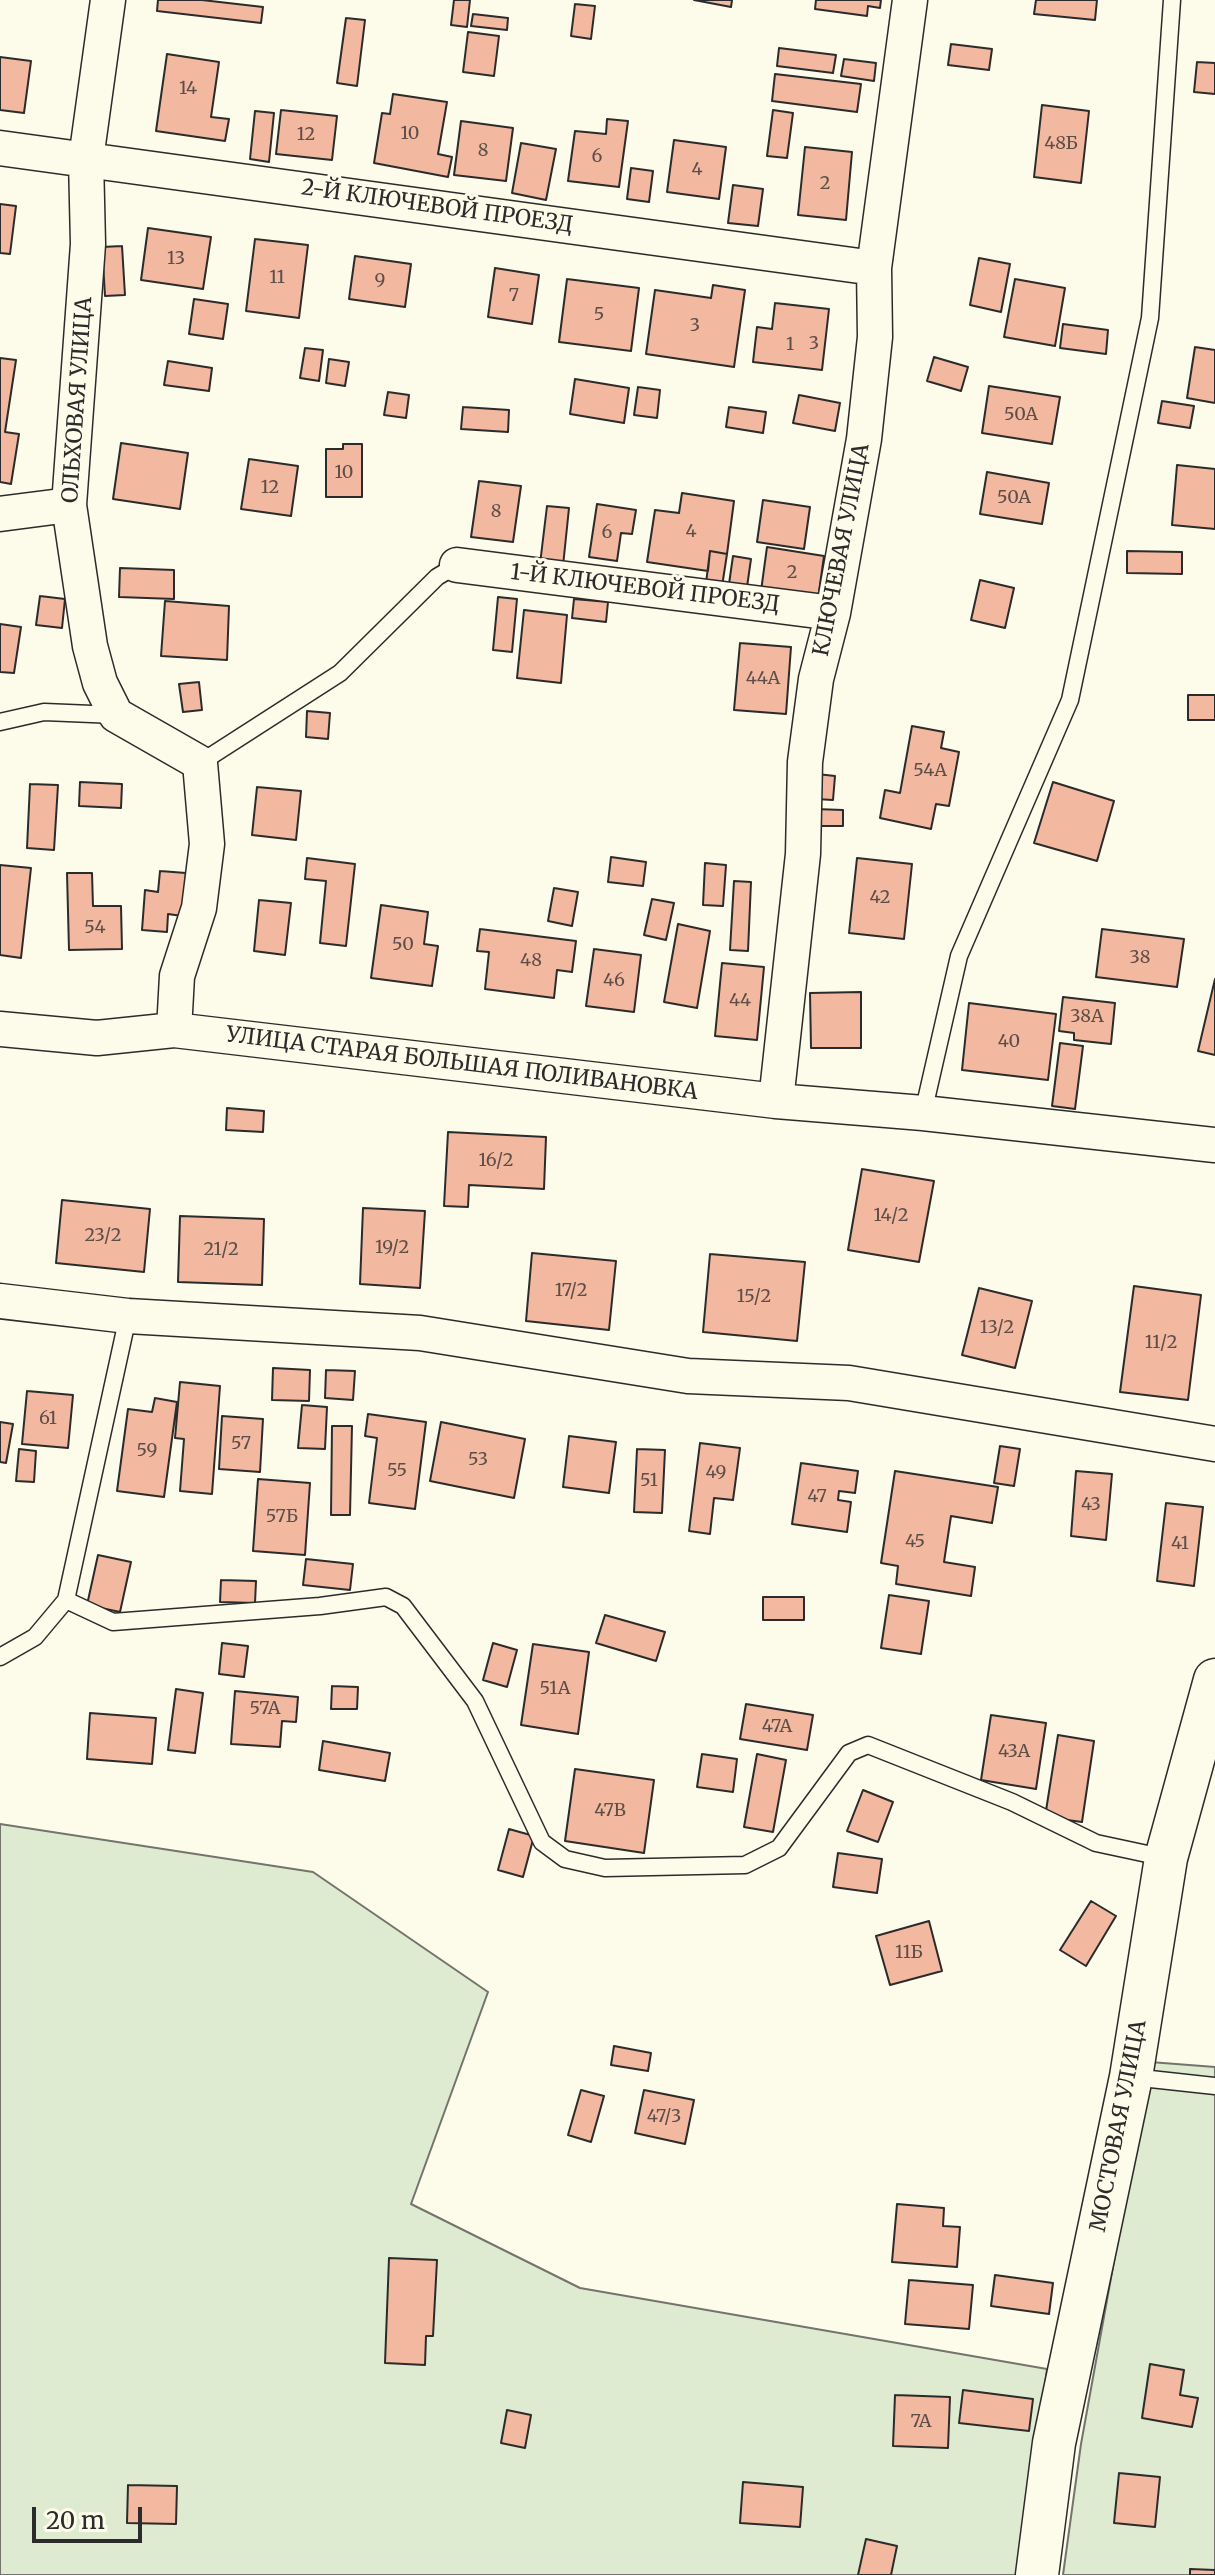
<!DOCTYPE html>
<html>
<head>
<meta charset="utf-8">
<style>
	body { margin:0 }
	#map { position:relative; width:1215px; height:2575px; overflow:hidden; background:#fdfbea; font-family:Merriweather,serif }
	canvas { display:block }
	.scale { position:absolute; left:32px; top:2507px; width:110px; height:36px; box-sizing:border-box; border:4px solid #2b2b2b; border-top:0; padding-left:10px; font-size:24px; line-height:28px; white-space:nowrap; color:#2b2b2b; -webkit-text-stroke:6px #fdfbea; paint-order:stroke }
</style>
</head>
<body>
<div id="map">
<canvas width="1215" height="2575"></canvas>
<div class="scale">20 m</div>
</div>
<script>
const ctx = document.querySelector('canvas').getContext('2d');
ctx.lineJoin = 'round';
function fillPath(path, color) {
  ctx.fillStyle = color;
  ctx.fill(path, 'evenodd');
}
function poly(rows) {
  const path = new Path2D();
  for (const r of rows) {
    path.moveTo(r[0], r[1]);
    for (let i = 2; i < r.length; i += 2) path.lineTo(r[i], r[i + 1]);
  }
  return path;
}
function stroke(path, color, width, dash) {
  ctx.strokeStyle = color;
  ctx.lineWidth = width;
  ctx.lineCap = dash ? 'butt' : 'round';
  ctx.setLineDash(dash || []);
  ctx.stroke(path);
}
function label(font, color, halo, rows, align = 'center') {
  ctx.font = font + ' Merriweather,serif';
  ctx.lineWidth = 6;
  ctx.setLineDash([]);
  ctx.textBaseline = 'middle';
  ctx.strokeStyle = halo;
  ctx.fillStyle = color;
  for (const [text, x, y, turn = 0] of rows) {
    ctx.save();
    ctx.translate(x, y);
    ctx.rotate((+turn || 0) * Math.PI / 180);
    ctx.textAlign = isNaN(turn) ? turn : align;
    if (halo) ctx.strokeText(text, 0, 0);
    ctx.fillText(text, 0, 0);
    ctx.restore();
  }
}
const green = poly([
	[0,1824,313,1872,488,1992,411,2204,580,2288,1047,2369,1020,2575,0,2575,0,1824],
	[1150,2062,1215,2067,1215,2575,1063,2575,1081,2444,1150,2062]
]);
fillPath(green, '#deebd1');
stroke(green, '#74746e', 2);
const building = poly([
	[158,0,202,0,263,7,261,23,157,11,158,0],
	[454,0,470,0,467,27,451,25,454,0],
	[694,0,732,0,731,7,694,0],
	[816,0,881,0,880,8,868,6,867,16,815,9,816,0],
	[1036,0,1097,0,1095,20,1034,14,1036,0],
	[575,4,595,6,591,39,571,36,575,4],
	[473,14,508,18,507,30,471,26,473,14],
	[346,18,365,20,357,86,337,83,346,18],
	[468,32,499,36,494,76,463,72,468,32],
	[951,44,992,49,989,70,948,65,951,44],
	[779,48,836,55,833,73,777,66,779,48],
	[167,54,219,62,211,117,229,119,225,141,156,131,167,54],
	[0,57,31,61,24,113,0,110,0,57],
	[844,59,876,63,874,81,841,76,844,59],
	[1197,62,1215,63,1215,94,1194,92,1197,62],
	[775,74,861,84,857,112,772,101,775,74],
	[393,94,447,102,438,154,452,157,448,177,374,163,382,113,390,114,393,94],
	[1042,105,1089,111,1081,183,1034,177,1042,105],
	[281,110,337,116,332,160,276,154,281,110],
	[773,110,793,113,787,158,767,156,773,110],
	[255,111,274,113,269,162,250,159,255,111],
	[607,119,628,121,619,187,568,181,575,131,606,134,607,119],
	[461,121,513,128,506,181,454,175,461,121],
	[674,140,726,147,719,199,667,192,674,140],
	[521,143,556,149,546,200,512,193,521,143],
	[805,147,852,152,846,220,798,215,805,147],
	[631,168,653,171,649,202,627,199,631,168],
	[733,185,763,189,758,226,728,223,733,185],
	[0,204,16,206,10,254,0,253,0,204],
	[148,228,211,237,203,289,141,280,148,228],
	[255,239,308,245,299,318,246,311,255,239],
	[122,246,125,295,105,296,102,247,122,246],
	[355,256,411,264,405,307,349,299,355,256],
	[979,258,1010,264,1001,312,970,305,979,258],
	[495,268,539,275,532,324,488,317,495,268],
	[567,279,639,288,631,351,559,342,567,279],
	[1015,279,1065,288,1055,346,1004,337,1015,279],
	[713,285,745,290,734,367,646,354,655,290,711,298,713,285],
	[194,299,228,304,223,339,189,334,194,299],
	[775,303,829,309,822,370,753,362,757,327,772,329,775,303],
	[1063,324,1108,330,1106,354,1060,348,1063,324],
	[1195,347,1215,350,1215,403,1187,398,1195,347],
	[305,348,323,350,319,381,300,378,305,348],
	[934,357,968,367,961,391,927,381,934,357],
	[0,358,16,360,5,432,19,434,11,484,0,482,0,358],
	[329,359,349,362,345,386,326,383,329,359],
	[168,361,212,368,209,391,164,385,168,361],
	[575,379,629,388,624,423,570,414,575,379],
	[989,386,1060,397,1052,444,982,433,989,386],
	[638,387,660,390,657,418,634,415,638,387],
	[388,392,409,395,406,418,384,415,388,392],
	[799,395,840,403,835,431,793,423,799,395],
	[1162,401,1194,406,1190,428,1158,423,1162,401],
	[463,407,509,410,508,432,461,429,463,407],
	[729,407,766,412,763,433,726,427,729,407],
	[121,443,188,453,180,509,113,499,121,443],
	[343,444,362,444,362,497,326,497,326,449,343,449,343,444],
	[249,459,298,466,291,516,241,509,249,459],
	[1177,465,1215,469,1215,529,1172,525,1177,465],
	[987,472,1049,483,1042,524,980,514,987,472],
	[479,481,521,486,513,542,471,537,479,481],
	[682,493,734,501,727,554,710,551,708,571,647,562,655,510,679,513,682,493],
	[763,500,810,507,804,549,757,542,763,500],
	[597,504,636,510,632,534,621,533,617,561,589,557,597,504],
	[547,506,569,508,563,566,540,564,547,506],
	[767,547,824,556,818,599,761,591,767,547],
	[710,551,727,554,721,593,705,591,710,551],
	[1127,551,1182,552,1182,574,1127,573,1127,551],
	[733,556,751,559,747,587,729,584,733,556],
	[120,568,174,570,174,599,119,597,120,568],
	[980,580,1014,588,1005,628,971,620,980,580],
	[40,596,65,599,62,628,36,625,40,596],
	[498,597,517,599,512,652,493,650,498,597],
	[574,599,608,602,606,622,572,618,574,599],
	[165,601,229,606,227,660,161,656,165,601],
	[524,610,567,615,561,683,517,678,524,610],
	[0,624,21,627,14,673,0,672,0,624],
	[740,643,791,647,786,714,734,710,740,643],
	[199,682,202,710,183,712,179,684,199,682],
	[1188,695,1215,695,1215,720,1188,720,1188,695],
	[307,711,330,713,328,739,306,737,307,711],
	[912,726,944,732,941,748,959,752,949,806,936,804,931,829,880,818,885,790,900,793,912,726],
	[817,774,835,776,833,800,816,799,817,774],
	[80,782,122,784,121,808,79,806,80,782],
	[1053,782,1114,801,1097,861,1034,843,1053,782],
	[30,784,58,785,54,850,27,848,30,784],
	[257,787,301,791,296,840,252,835,257,787],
	[815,809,843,810,843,826,815,826,815,809],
	[611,857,646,862,643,886,608,882,611,857],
	[307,858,355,864,346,946,320,943,326,881,305,879,307,858],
	[857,858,912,864,904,939,849,933,857,858],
	[705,863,726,865,723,906,703,905,705,863],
	[0,865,31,868,21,958,0,955,0,865],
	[160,871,186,873,182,916,168,914,167,932,142,930,145,890,158,892,160,871],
	[67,873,92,873,93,906,121,906,122,949,69,950,67,873],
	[734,881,751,882,748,951,730,950,734,881],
	[554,888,578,892,572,926,548,921,554,888],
	[652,899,674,903,666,940,644,935,652,899],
	[259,900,291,903,285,955,254,951,259,900],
	[381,905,428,912,424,944,438,946,432,986,371,978,381,905],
	[678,924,710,931,697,1008,664,1002,678,924],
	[480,929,576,941,572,972,557,970,554,998,485,989,489,952,477,951,480,929],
	[1102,929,1184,939,1177,987,1096,977,1102,929],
	[594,949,641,955,634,1012,586,1006,594,949],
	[722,963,764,967,757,1040,715,1036,722,963],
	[1215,979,1215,1055,1198,1051,1215,979],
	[861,992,861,1048,811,1048,810,993,861,992],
	[1063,997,1115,1003,1111,1044,1074,1040,1074,1033,1059,1031,1063,997],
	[969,1003,1056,1014,1048,1080,962,1070,969,1003],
	[1060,1043,1083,1046,1075,1109,1052,1106,1060,1043],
	[227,1108,264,1111,263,1132,226,1130,227,1108],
	[448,1132,546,1137,544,1189,469,1185,468,1207,444,1206,448,1132],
	[862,1169,934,1181,919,1262,848,1250,862,1169],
	[62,1200,150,1209,144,1272,56,1263,62,1200],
	[363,1208,425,1211,420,1288,360,1284,363,1208],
	[180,1216,264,1219,262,1285,178,1282,180,1216],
	[532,1253,616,1261,609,1330,526,1321,532,1253],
	[710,1254,805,1262,797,1341,703,1332,710,1254],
	[1134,1286,1201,1295,1188,1400,1120,1392,1134,1286],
	[979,1288,1032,1301,1015,1368,962,1355,979,1288],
	[273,1368,310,1370,309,1401,272,1400,273,1368],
	[326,1370,355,1371,353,1400,325,1398,326,1370],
	[180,1382,220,1386,212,1494,180,1491,184,1439,175,1438,180,1382],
	[27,1391,73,1395,68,1448,22,1444,27,1391],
	[155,1398,177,1402,164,1497,117,1491,128,1409,152,1412,155,1398],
	[302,1405,327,1407,325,1449,298,1448,302,1405],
	[368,1414,426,1422,415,1509,369,1503,377,1438,365,1436,368,1414],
	[222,1416,263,1419,260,1472,219,1469,222,1416],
	[0,1422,13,1424,6,1463,0,1462,0,1422],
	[441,1422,525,1439,514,1498,430,1481,441,1422],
	[332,1426,352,1426,350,1515,331,1515,332,1426],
	[569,1436,616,1442,609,1493,563,1487,569,1436],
	[700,1443,740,1448,733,1500,714,1498,710,1534,689,1531,700,1443],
	[1000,1446,1020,1449,1014,1486,994,1483,1000,1446],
	[19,1449,36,1451,34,1482,16,1481,19,1449],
	[637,1449,665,1450,662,1513,634,1512,637,1449],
	[801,1463,858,1471,855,1493,839,1491,838,1500,851,1502,847,1532,792,1524,801,1463],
	[895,1471,998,1487,992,1523,951,1516,944,1562,975,1567,971,1596,896,1584,898,1566,881,1563,895,1471],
	[1076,1471,1112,1474,1106,1540,1071,1536,1076,1471],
	[258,1479,310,1483,305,1555,253,1551,258,1479],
	[1166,1503,1203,1507,1194,1586,1157,1581,1166,1503],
	[98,1555,131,1562,120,1612,87,1605,98,1555],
	[306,1559,353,1564,350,1590,303,1585,306,1559],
	[221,1580,256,1581,255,1603,220,1602,221,1580],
	[889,1595,929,1601,921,1654,881,1648,889,1595],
	[763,1597,804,1597,804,1620,763,1620,763,1597],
	[605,1615,665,1632,656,1661,596,1643,605,1615],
	[222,1643,248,1646,244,1677,219,1674,222,1643],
	[493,1643,517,1650,507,1687,483,1680,493,1643],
	[533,1644,589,1652,578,1734,521,1725,533,1644],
	[332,1686,358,1687,357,1709,331,1709,332,1686],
	[176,1689,203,1693,195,1753,168,1750,176,1689],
	[235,1691,298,1697,296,1722,282,1721,280,1747,231,1744,235,1691],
	[746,1704,813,1715,807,1750,740,1739,746,1704],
	[90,1713,156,1718,152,1764,87,1759,90,1713],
	[991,1715,1046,1723,1036,1789,981,1780,991,1715],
	[1058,1735,1094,1741,1082,1822,1045,1817,1058,1735],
	[323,1741,390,1753,385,1781,319,1770,323,1741],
	[702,1754,737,1759,733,1792,697,1787,702,1754],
	[757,1754,786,1760,773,1832,744,1827,757,1754],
	[575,1769,654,1780,644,1853,565,1841,575,1769],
	[863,1790,893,1802,878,1842,847,1831,863,1790],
	[509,1829,534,1836,523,1877,498,1870,509,1829],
	[838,1853,882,1859,877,1893,833,1887,838,1853],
	[1091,1901,1116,1916,1086,1966,1060,1950,1091,1901],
	[929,1921,942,1971,890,1985,876,1936,929,1921],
	[614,2046,651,2053,648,2071,611,2065,614,2046],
	[581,2090,604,2096,591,2142,568,2135,581,2090],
	[644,2090,694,2100,685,2144,635,2133,644,2090],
	[897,2204,944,2208,943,2226,960,2227,957,2267,892,2262,897,2204],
	[389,2258,437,2260,433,2336,426,2336,425,2365,385,2363,389,2258],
	[995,2275,1053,2283,1049,2314,991,2306,995,2275],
	[909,2280,973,2285,969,2329,905,2324,909,2280],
	[1150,2364,1184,2370,1180,2395,1198,2398,1192,2427,1142,2418,1150,2364],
	[963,2390,1033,2399,1029,2431,959,2423,963,2390],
	[895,2395,950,2397,948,2448,893,2446,895,2395],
	[507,2410,531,2415,525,2448,501,2443,507,2410],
	[1119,2473,1160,2477,1155,2527,1114,2523,1119,2473],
	[743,2482,803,2487,800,2527,740,2523,743,2482],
	[128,2485,177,2486,176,2524,127,2523,128,2485],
	[866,2539,897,2546,891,2575,858,2575,866,2539],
	[1190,2569,1215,2570,1215,2575,1190,2575,1190,2569]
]);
fillPath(building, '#f2b8a0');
stroke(building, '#2b2b2b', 2);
const service = poly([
	[0,722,44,712,116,715],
	[200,763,340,673,437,577,457,565],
	[923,1113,959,956,1070,700,1150,318,1172,0],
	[66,1600,113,1622,320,1606,386,1597,403,1606,475,1701,542,1842,565,1859,605,1868,745,1865,779,1848,849,1753,868,1745,1012,1802,1096,1843,1166,1858],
	[0,1657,35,1637,66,1600,128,1316],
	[1132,2077,1215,2086]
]);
const minor = poly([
	[108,0,86,159,88,244,69,505,90,646,100,683,116,715,200,763,207,844,199,908,177,976,174,1030],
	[0,148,874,268],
	[0,514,69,505],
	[457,565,833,613],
	[0,1029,97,1038,174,1030,776,1101,923,1113,1215,1145],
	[776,1101,803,854,805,762,816,679,833,613,864,439,875,337,874,268,910,0],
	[0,1301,128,1316,420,1333,688,1376,849,1383,1215,1444]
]);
const tertiary = poly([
	[1037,2575,1054,2443,1131,2077,1166,1858,1215,1680]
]);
stroke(service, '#2b2b2b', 19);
stroke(minor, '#2b2b2b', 37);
stroke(tertiary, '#2b2b2b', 45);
stroke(service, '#fdfbea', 16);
stroke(minor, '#fdfbea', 34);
stroke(tertiary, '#fdfbea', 42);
label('18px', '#5d4e48', null, [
	["14",188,89],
	["10",410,134],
	["12",306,135],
	["48Б",1061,144],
	["8",483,151],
	["6",597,157],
	["4",697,170],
	["2",825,184],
	["13",176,259],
	["11",277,278],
	["9",380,281],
	["7",514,296],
	["5",599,315],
	["3",695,326],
	["3",814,344],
	["1",790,345],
	["50А",1021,415],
	["10",344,473],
	["12",270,488],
	["50А",1014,498],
	["8",496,512],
	["4",691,532],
	["6",607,533],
	["2",792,573],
	["44А",763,679],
	["54А",930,771],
	["42",880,898],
	["54",95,928],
	["50",403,945],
	["38",1140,958],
	["48",531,961],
	["46",614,981],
	["44",740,1001],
	["38А",1087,1017],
	["40",1009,1042],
	["16/2",496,1161],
	["14/2",891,1216],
	["23/2",103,1236],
	["19/2",392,1248],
	["21/2",221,1250],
	["17/2",571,1291],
	["15/2",754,1297],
	["13/2",997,1328],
	["11/2",1161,1343],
	["61",48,1419],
	["57",241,1444],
	["59",147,1451],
	["53",478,1460],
	["55",397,1471],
	["49",716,1473],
	["51",649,1481],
	["47",817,1497],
	["43",1091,1505],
	["57Б",282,1517],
	["45",915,1542],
	["41",1180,1544],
	["51А",555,1689],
	["57А",265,1709],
	["47А",777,1727],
	["43А",1014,1752],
	["47В",610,1811],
	["11Б",909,1953],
	["47/3",664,2117],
	["7А",921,2422]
]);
label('22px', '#2b2b2b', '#fdfbea', [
	["2-Й КЛЮЧЕВОЙ ПРОЕЗД",437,207,8],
	["ОЛЬХОВАЯ УЛИЦА",78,400,-86],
	["КЛЮЧЕВАЯ УЛИЦА",842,550,-79],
	["1-Й КЛЮЧЕВОЙ ПРОЕЗД",645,589,7],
	["УЛИЦА СТАРАЯ БОЛЬШАЯ ПОЛИВАНОВКА",462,1064,7],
	["МОСТОВАЯ УЛИЦА",1119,2126,-79]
]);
</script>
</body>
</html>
